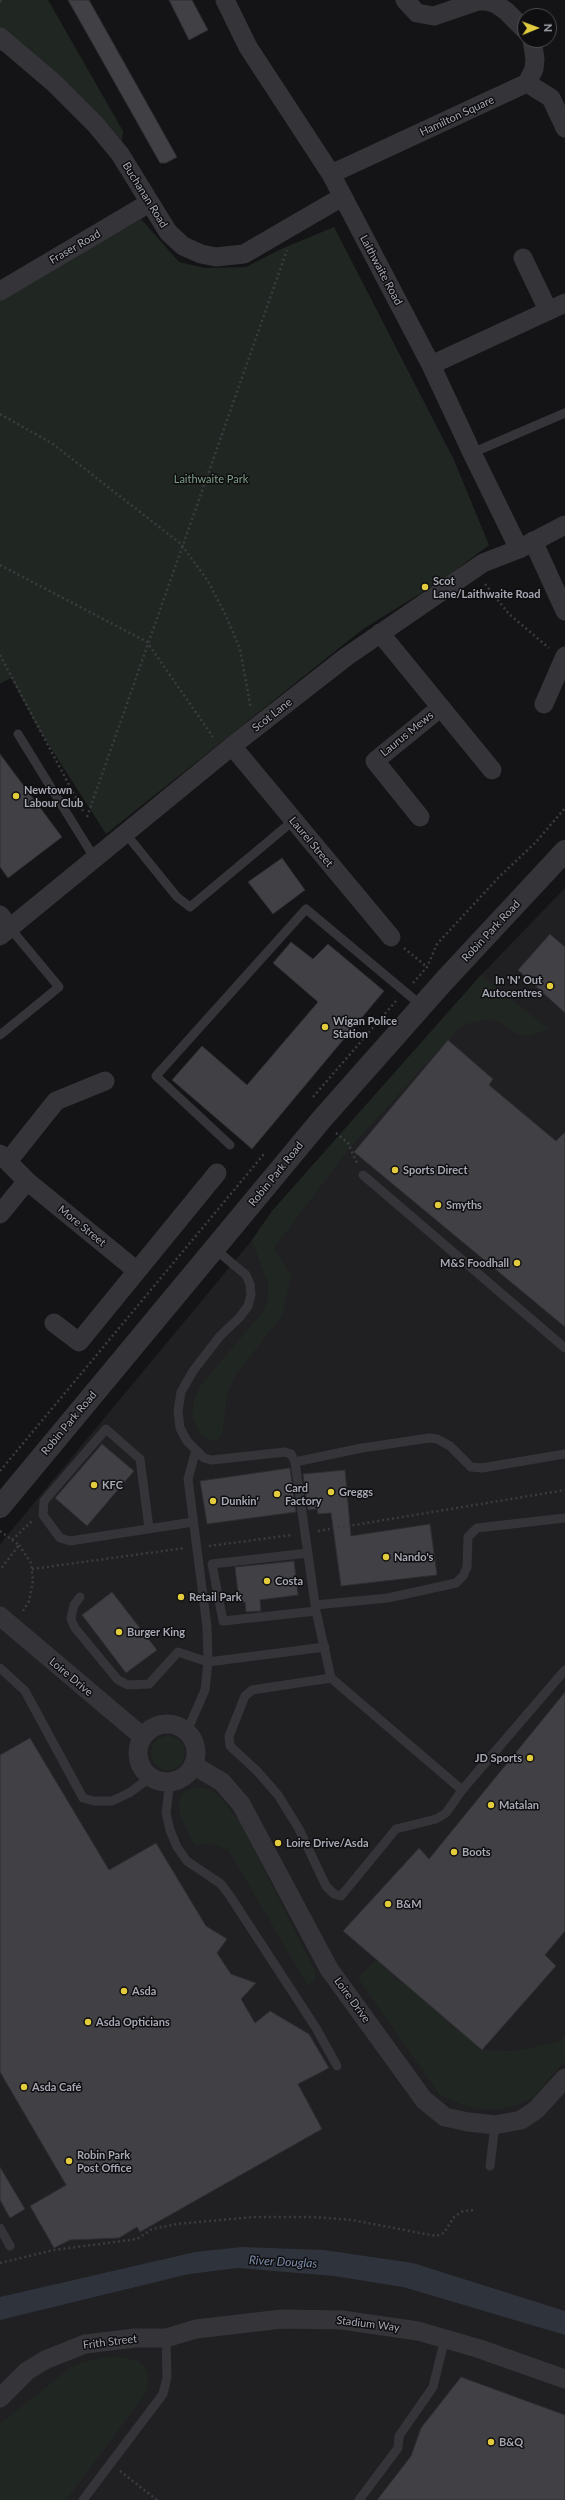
<!DOCTYPE html>
<html>
<head>
<meta charset="utf-8">
<style>
	body { margin:0 }
	#map { position:relative; width:565px; height:2500px; overflow:hidden; background:#141315; font-family:Lato,sans-serif }
	canvas { display:block }
	.north { position:absolute; left:517px; top:8px; width:40px; height:40px; box-sizing:border-box; background:#0f0e10; border:1px solid #4b4c52; border-radius:50%; rotate:89deg; font-size:11px; font-weight:700; line-height:16px; text-align:center; color:#a6a8b4 }
	.north::after { content:''; display:block; margin:auto; width:14px; height:18px; background:#e2cb3d; clip-path:polygon(50% 0,100% 100%,50% 72%,0 100%) }
</style>
</head>
<body>
<div id="map">
<canvas width="565" height="2500"></canvas>
<div class="north">N</div>
</div>
<script>
const ctx = document.querySelector('canvas').getContext('2d');
ctx.lineJoin = 'round';
function fillPath(path, color) {
  ctx.fillStyle = color;
  ctx.fill(path, 'evenodd');
}
function poly(rows) {
  const path = new Path2D();
  for (const r of rows) {
    if (r.length === 3) {
      path.moveTo(r[0] + r[2], r[1]);
      path.arc(r[0], r[1], r[2], 0, 2 * Math.PI);
      continue;
    }
    path.moveTo(r[0], r[1]);
    for (let i = 2; i < r.length; i += 2) path.lineTo(r[i], r[i + 1]);
  }
  return path;
}
function stroke(path, color, width, dash) {
  ctx.strokeStyle = color;
  ctx.lineWidth = width;
  ctx.lineCap = dash ? 'butt' : 'round';
  ctx.setLineDash(dash || []);
  ctx.stroke(path);
}
function label(font, color, halo, rows, align = 'center') {
  ctx.font = font + ' Lato,sans-serif';
  ctx.lineWidth = 3;
  ctx.setLineDash([]);
  ctx.textBaseline = 'middle';
  ctx.strokeStyle = halo;
  ctx.fillStyle = color;
  for (const [text, x, y, turn = 0] of rows) {
    ctx.save();
    ctx.translate(x, y);
    ctx.rotate((+turn || 0) * Math.PI / 180);
    ctx.textAlign = isNaN(turn) ? turn : align;
    if (halo) ctx.strokeText(text, 0, 0);
    ctx.fillText(text, 0, 0);
    ctx.restore();
  }
}
fillPath(poly([
	[565,888,565,2500,0,2500,0,1544,252,1240,272,1211,481,975]
]), '#201f22');
fillPath(poly([
	[0,0,48,0,123,131,120,154,7,41,0,52],
	[141,219,179,262,205,268,246,267,279,250,334,227,454,460,489,545,444,579,363,629,106,834,38,728,11,678,0,684,0,297],
	[481,975,549,1029,527,1036,515,1033,500,1022,491,1019,466,1024,458,1029,347,1151,274,1248,291,1276,283,1314,235,1376,227,1394,222,1435,217,1440,210,1440,203,1437,197,1428,192,1415,194,1399,201,1385,263,1312,268,1299,268,1284,252,1240,272,1211],
	[168,1753,17],
	[195,1787,209,1789,220,1797,241,1823,313,1967,316,1978,308,1986,229,1851,211,1843,195,1846,181,1817,178,1802,184,1791],
	[376,1960,482,2050,511,2051,536,2047,559,2041,565,2036,565,2061,533,2097,517,2105,500,2109,482,2109,463,2105,440,2095,358,1978],
	[112,2356,137,2360,145,2367,148,2376,145,2394,66,2500,0,2500,0,2424,69,2369,82,2362]
]), '#202722');
fillPath(poly([
	[241,2247,324,2250,413,2263,565,2311,565,2335,403,2287,334,2276,238,2268,189,2274,0,2320,0,2297,195,2252]
]), '#2e333c');
const building = poly([
	[68,0,89,0,177,157,166,163,160,163,68,0],
	[169,0,192,0,208,30,189,40,169,0],
	[0,754,62,837,8,878,0,867,0,754],
	[282,858,305,890,273,914,248,882,282,858],
	[550,934,565,947,565,1013,518,970,550,934],
	[291,942,313,959,328,944,384,991,252,1149,172,1080,202,1046,247,1085,318,1002,273,963,291,942],
	[448,1040,493,1079,489,1085,556,1141,565,1132,565,1327,354,1152,448,1040],
	[102,1444,134,1471,87,1526,55,1498,102,1444],
	[290,1468,296,1512,207,1524,200,1481,290,1468],
	[345,1470,351,1536,430,1524,437,1575,341,1586,331,1513,318,1514,317,1509,308,1510,303,1474,345,1470],
	[294,1561,298,1595,260,1600,261,1611,246,1612,245,1602,239,1602,235,1567,294,1561],
	[112,1592,157,1650,126,1673,82,1615,112,1592],
	[565,1692,565,1931,545,1955,556,1966,482,2050,343,1931,419,1848,429,1859,565,1692],
	[30,1738,109,1870,156,1843,206,1926,227,1939,217,1953,231,1974,256,1983,241,1999,255,2023,270,2011,309,2034,329,2068,298,2084,322,2129,140,2232,137,2227,119,2238,70,2240,54,2248,30,2206,66,2185,0,2072,0,1755,30,1738],
	[0,2167,25,2209,10,2218,0,2200,0,2167],
	[461,2377,565,2415,565,2500,377,2500,411,2456,421,2428,461,2377]
]);
fillPath(building, '#404045');
stroke(building, '#2e2d31', 1);
stroke(poly([
	[0,2,1,0],
	[0,414,53,444,181,544,208,581,226,616,240,649,251,709],
	[0,565,147,642,213,737],
	[485,584,509,614,549,648],
	[0,655,83,811],
	[87,817,287,250],
	[404,948,427,967],
	[413,983,427,967,437,944,498,878,536,842,565,808],
	[313,1097,396,1001],
	[336,1133,348,1143,357,1163],
	[0,1471,264,1154],
	[0,1531,19,1545,0,1570],
	[318,1531,565,1490],
	[12,1540,32,1521],
	[19,1545,31,1563,33,1581,29,1601,23,1611],
	[209,1546,292,1535],
	[32,1569,185,1548],
	[0,2263,54,2250,137,2239,152,2229,177,2224,254,2217,314,2217,352,2220,436,2236,444,2233,454,2217,463,2211,475,2210],
	[120,2471,157,2500]
]), '#3b3b40', 2.5, [2, 3]);
stroke(poly([
	[472,453,565,413],
	[18,734,95,859],
	[126,834,177,897,190,907,294,820],
	[0,1035,59,987,10,928],
	[230,1145,156,1076,306,909,422,1006],
	[363,1175,565,1348],
	[215,1249,246,1275,250,1284,251,1295,248,1306,240,1317,220,1336,193,1371,181,1392,178,1411,180,1428,187,1441,204,1458,212,1460,285,1452,291,1454,295,1462,316,1611,331,1678,462,1790],
	[295,1462,362,1448,429,1438,437,1439,450,1446,471,1467,482,1468,565,1454],
	[149,1528,140,1459,106,1429,44,1501,43,1515,60,1538,70,1541,193,1522],
	[308,1553,212,1564,223,1621,316,1611],
	[80,1597,74,1605,72,1613,71,1619,75,1628,118,1680,128,1685,149,1684,178,1652,208,1662,325,1647],
	[315,1605,388,1598,456,1583,463,1576,467,1567,468,1537,477,1528,565,1518],
	[0,1668,25,1691,83,1798,94,1801,112,1801,129,1793,151,1777],
	[331,1678,252,1690,245,1696,229,1736,230,1746,257,1771,278,1795,299,1829,326,1886,334,1894,341,1896,396,1829,436,1819,446,1813,462,1790,565,1670],
	[187,1731,205,1690,208,1662,207,1627,188,1479,196,1450],
	[170,1781,166,1813,170,1830,177,1847,187,1861,221,1884,230,1896,316,2028,337,2066],
	[490,2166,495,2125],
	[0,2228,10,2246],
	[83,2500,163,2394,167,2377,166,2338],
	[359,2500,398,2448,399,2436,433,2387,445,2338]
]), '#353539', 9);
stroke(poly([
	[225,0,248,47,331,174,431,365,472,453,519,549],
	[405,0,417,13,434,16,478,1,487,1,496,4,506,11,525,30],
	[0,37,54,83,95,124,120,154,168,232,183,246,201,254,216,257,244,254,342,197],
	[527,83,534,69,535,59,532,40],
	[331,174,527,83,551,98,565,128],
	[523,258,548,310],
	[0,291,149,203],
	[431,365,565,303],
	[533,541,565,611],
	[380,633,492,770],
	[544,704,565,656],
	[232,746,391,937],
	[420,817,375,761,440,708],
	[0,915,10,928],
	[0,936,232,746,346,657,483,563,519,549,565,525],
	[0,1154,27,1181,137,1271],
	[9,1160,56,1101,105,1081],
	[0,1214,27,1181],
	[54,1323,79,1342,217,1173],
	[0,1616,143,1737],
	[167,1753,29],
	[193,1765,222,1782,241,1804,329,1969,424,2100,445,2117,468,2122,495,2125,521,2120,536,2110,565,2078],
	[0,2398,27,2371,45,2360,85,2344,135,2338,166,2338,196,2329,282,2319,342,2320,418,2331,480,2349,565,2379]
]), '#353539', 19);
stroke(poly([
	[0,1507,321,1120,444,981,565,851]
]), '#353539', 22);
for (const [x, y, r, color] of [
	[425,587,4,"#e2cb3d"],
	[16,796,4,"#e2cb3d"],
	[550,986,4,"#e2cb3d"],
	[325,1027,4,"#e2cb3d"],
	[395,1170,4,"#e2cb3d"],
	[438,1205,4,"#e2cb3d"],
	[517,1263,4,"#e2cb3d"],
	[94,1485,4,"#e2cb3d"],
	[331,1492,4,"#e2cb3d"],
	[277,1494,4,"#e2cb3d"],
	[213,1501,4,"#e2cb3d"],
	[386,1557,4,"#e2cb3d"],
	[267,1581,4,"#e2cb3d"],
	[181,1597,4,"#e2cb3d"],
	[119,1632,4,"#e2cb3d"],
	[530,1758,4,"#e2cb3d"],
	[491,1805,4,"#e2cb3d"],
	[278,1843,4,"#e2cb3d"],
	[454,1852,4,"#e2cb3d"],
	[388,1904,4,"#e2cb3d"],
	[124,1991,4,"#e2cb3d"],
	[88,2022,4,"#e2cb3d"],
	[24,2087,4,"#e2cb3d"],
	[69,2161,4,"#e2cb3d"],
	[491,2442,4,"#e2cb3d"]
]) {
  const dot = new Path2D();
  dot.arc(x, y, r, 0, 2 * Math.PI);
  ctx.fillStyle = color;
  ctx.fill(dot);
  stroke(dot, '#0f0e10', 1.5);
}
label('11px', '#a6a8b4', '#0f0e10', [
	["Hamilton Square",457,116,-25],
	["Buchanan Road",145,195,58],
	["Fraser Road",75,247,-30],
	["Laithwaite Road",381,270,62],
	["Scot Lane",272,715,-38],
	["Laurus Mews",407,734,-39],
	["Laurel Street",311,842,50],
	["Robin Park Road",491,931,-47],
	["Robin Park Road",276,1174,-51],
	["More Street",82,1226,39],
	["Robin Park Road",69,1423,-50],
	["Loire Drive",71,1677,40],
	["Loire Drive",352,2000,54],
	["Stadium Way",368,2324,7],
	["Frith Street",110,2342,-7]
]);
label('11px', '#7e9e86', '#0f0e10', [
	["Laithwaite Park",211,479]
]);
label('bold 11px', '#a6a8b4', '#0f0e10', [
	["Scot",433,581],
	["Lane/Laithwaite Road",433,594],
	["Newtown",24,790],
	["Labour Club",24,803],
	["In 'N' Out",542,980,"right"],
	["Autocentres",542,993,"right"],
	["Wigan Police",333,1021],
	["Station",333,1034],
	["Sports Direct",403,1170],
	["Smyths",446,1205],
	["M&S Foodhall",509,1263,"right"],
	["KFC",102,1485],
	["Card",285,1488],
	["Factory",285,1501],
	["Greggs",339,1492],
	["Dunkin'",221,1501],
	["Nando's",394,1557],
	["Costa",275,1581],
	["Retail Park",189,1597],
	["Burger King",127,1632],
	["JD Sports",522,1758,"right"],
	["Matalan",499,1805],
	["Loire Drive/Asda",286,1843],
	["Boots",462,1852],
	["B&M",396,1904],
	["Asda",132,1991],
	["Asda Opticians",96,2022],
	["Asda Café",32,2087],
	["Robin Park",77,2155],
	["Post Office",77,2168],
	["B&Q",499,2442]
], 'left');
label('italic 12px', '#7f8fad', '#0f0e10', [
	["River Douglas",283,2262,3]
]);
</script>
</body>
</html>
